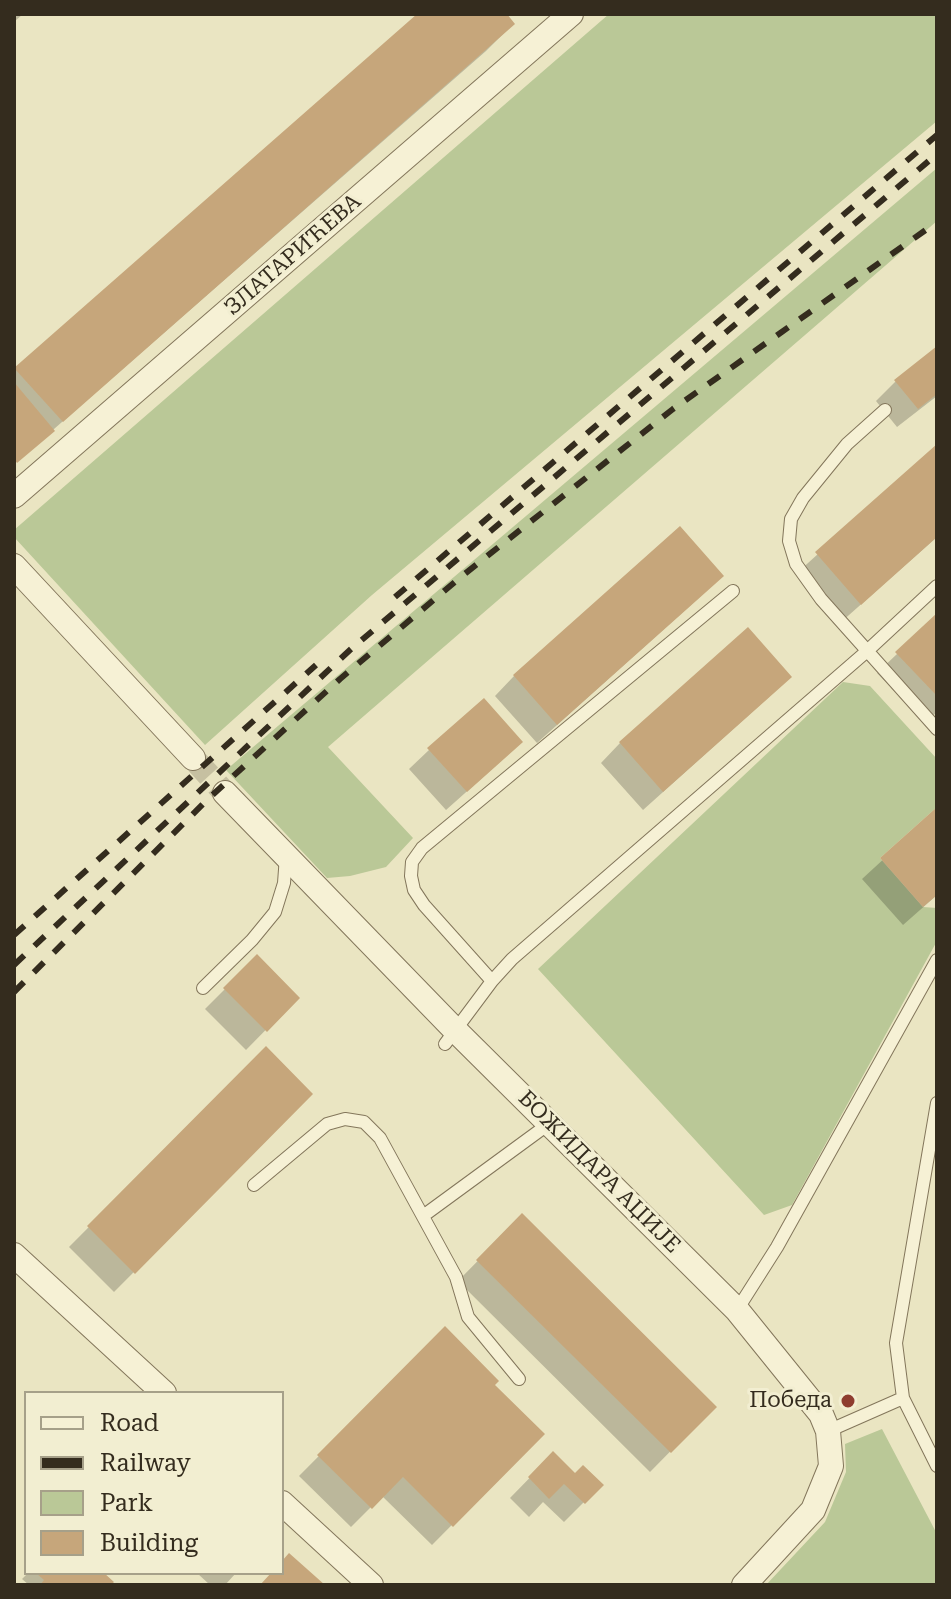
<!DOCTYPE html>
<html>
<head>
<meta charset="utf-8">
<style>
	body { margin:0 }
	#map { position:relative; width:951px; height:1599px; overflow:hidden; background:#eae5c2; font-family:"Roboto Serif",serif }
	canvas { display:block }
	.frame { position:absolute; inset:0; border:16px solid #342c1e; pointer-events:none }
	.legend { position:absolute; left:24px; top:1391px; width:260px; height:184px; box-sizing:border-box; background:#f2eed1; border:2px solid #a6a089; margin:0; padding:10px 14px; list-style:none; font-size:24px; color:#342c1e }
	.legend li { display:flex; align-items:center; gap:16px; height:40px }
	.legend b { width:40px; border:2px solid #a6a089 }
</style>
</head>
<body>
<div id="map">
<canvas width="951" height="1599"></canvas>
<div class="frame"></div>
<ul class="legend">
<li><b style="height:10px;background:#f6f1d5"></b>Road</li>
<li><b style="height:10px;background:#342c1e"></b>Railway</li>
<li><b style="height:22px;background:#bac897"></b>Park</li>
<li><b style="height:22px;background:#c6a67b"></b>Building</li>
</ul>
</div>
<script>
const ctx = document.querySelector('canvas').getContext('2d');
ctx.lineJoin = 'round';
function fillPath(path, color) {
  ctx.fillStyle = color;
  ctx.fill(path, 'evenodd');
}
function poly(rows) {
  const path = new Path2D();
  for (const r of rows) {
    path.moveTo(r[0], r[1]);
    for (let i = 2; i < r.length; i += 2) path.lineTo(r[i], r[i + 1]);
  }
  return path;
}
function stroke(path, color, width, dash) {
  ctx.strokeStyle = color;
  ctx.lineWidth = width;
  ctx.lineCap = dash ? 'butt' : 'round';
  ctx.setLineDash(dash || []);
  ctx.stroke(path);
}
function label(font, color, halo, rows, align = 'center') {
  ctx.font = font + ' "Roboto Serif",serif';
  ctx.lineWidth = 6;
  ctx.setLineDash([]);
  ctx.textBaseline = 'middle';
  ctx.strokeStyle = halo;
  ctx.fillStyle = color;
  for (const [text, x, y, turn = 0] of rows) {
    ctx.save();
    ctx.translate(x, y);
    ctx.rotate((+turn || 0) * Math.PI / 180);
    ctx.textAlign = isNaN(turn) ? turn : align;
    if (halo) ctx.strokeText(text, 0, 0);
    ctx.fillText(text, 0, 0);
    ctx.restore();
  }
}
fillPath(poly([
	[609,14,937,14,937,121,372,595,205,745,14,537,14,530],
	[937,168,937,221,328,747,413,838,386,867,350,876,327,878,226,770],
	[843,682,870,686,937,759,937,807,880,858,923,907,937,908,937,941,792,1205,764,1215,538,969],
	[882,1429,937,1534,937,1585,766,1585,825,1522,846,1472,845,1444]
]), '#bac897');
fillPath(poly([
	[14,14,23,14,14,22],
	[420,14,504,14,513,24,486,51,14,464,14,371],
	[937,348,937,396,897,427,876,401,896,381],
	[937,446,937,537,840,623,797,573],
	[702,595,537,743,495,696,514,676],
	[937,616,937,712,925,723,877,673],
	[770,696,643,810,601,763,620,743],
	[429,750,501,761,446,810,409,769],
	[937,810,937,895,903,925,862,879],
	[257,957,297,998,246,1050,205,1009],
	[266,1049,311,1094,114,1292,69,1247],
	[522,1216,714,1407,650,1472,458,1281],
	[445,1329,492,1385,542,1434,432,1545,382,1496,351,1527,299,1476],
	[553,1454,575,1476,601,1485,564,1522,543,1502,529,1517,510,1498],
	[28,1573,101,1573,108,1585,29,1585,22,1579],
	[197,1573,236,1573,225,1585,210,1585]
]), '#0003');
fillPath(poly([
	[417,14,507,14,515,24,63,422,14,368],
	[937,346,937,394,918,409,894,380],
	[14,382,55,431,17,463,14,459],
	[937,444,937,537,861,605,815,552],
	[680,526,724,576,557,725,513,675],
	[937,613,937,696,895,652],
	[748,627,792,677,663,792,619,742],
	[484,698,523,742,467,792,427,748],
	[937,807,937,895,923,907,880,858],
	[257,954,300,998,267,1032,223,988],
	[266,1046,313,1094,135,1274,87,1226],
	[522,1213,717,1407,671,1453,476,1260],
	[445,1326,499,1381,495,1385,545,1434,453,1527,403,1477,372,1509,317,1455],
	[553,1451,575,1473,583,1465,604,1485,585,1504,564,1484,549,1499,528,1477],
	[289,1553,325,1585,260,1585,271,1573,282,1573,282,1561],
	[36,1573,104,1573,114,1582,111,1585,40,1585,44,1580]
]), '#c6a67b');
stroke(poly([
	[193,758,225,793]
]), '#c6c0a1', 24, [24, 12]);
const lane = poly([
	[885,410,847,444,803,498,791,519,789,541,796,564,821,599,937,729],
	[492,981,424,905,414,890,411,876,412,862,422,848,733,591],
	[203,988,252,940,275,912,284,883,286,856],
	[445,1044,492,981,512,959,866,652,937,586],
	[254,1185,327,1124,345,1119,364,1122,380,1138,456,1277,468,1317,519,1379],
	[423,1216,550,1123],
	[737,1310,777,1247,937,960],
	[903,1398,937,1466],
	[828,1431,903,1398,896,1343,937,1103]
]);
const street = poly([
	[14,496,571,14],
	[14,566,193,758],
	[225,793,456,1031,737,1310,821,1414,828,1431,831,1466,813,1510,744,1585],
	[14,1255,164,1393],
	[282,1503,371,1585]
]);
stroke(lane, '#83765b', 14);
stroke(street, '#83765b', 26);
stroke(lane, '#f6f1d5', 12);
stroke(street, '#f6f1d5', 24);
stroke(poly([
	[395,597,937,135],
	[14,935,316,665],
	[14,965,351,649,937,154],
	[14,992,208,799,340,679,462,576,673,409,937,222]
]), '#342c1e', 6, [14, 14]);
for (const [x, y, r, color] of [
	[848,1401,8,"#8e3d2f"]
]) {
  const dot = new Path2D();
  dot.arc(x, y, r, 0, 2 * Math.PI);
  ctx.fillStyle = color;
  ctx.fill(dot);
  stroke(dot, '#f2eed1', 3);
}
label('22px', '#342c1e', '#f2eed1', [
	["ЗЛАТАРИЋЕВА",293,255,-41],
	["БОЖИДАРА АЏИЈЕ",599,1172,45]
]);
label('22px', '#342c1e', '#f2eed1', [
	["Победа",832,1401]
], 'right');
</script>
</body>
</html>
